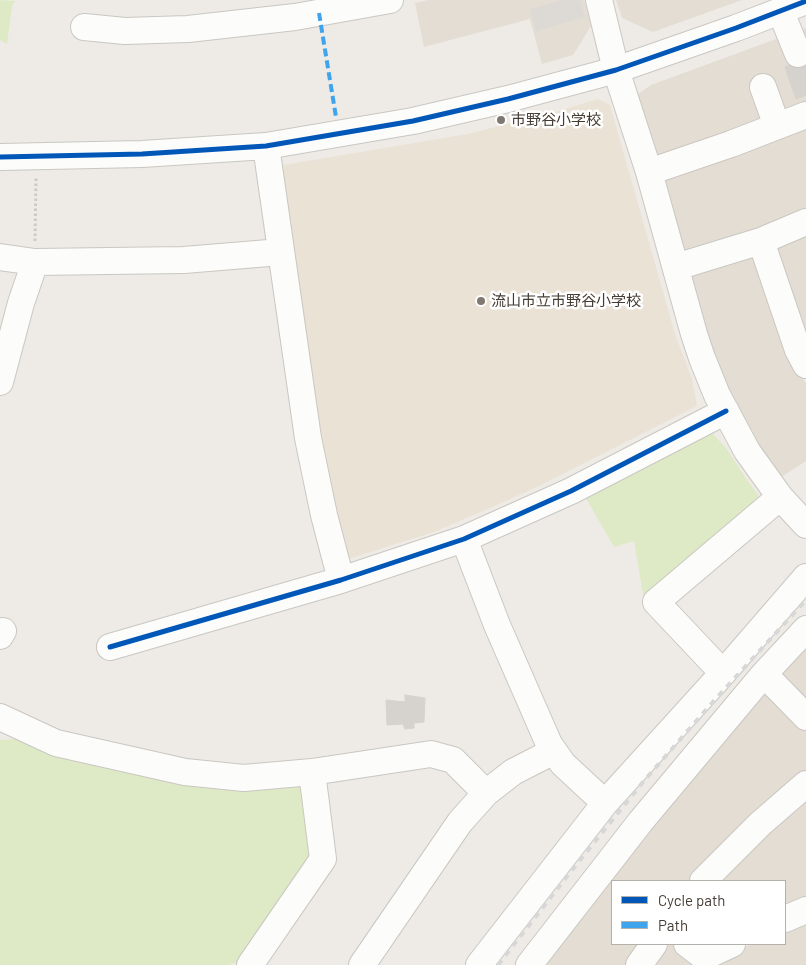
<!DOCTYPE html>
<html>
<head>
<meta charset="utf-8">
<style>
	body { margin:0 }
	#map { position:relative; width:806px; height:965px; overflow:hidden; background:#eeebe6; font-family:Barlow,sans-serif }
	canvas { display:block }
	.legend { position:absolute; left:611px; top:880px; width:175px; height:65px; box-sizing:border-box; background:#fff; border:1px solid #b4b1ad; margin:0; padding:6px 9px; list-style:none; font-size:15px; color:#443c33 }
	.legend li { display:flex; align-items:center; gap:10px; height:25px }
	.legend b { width:25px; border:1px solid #b4b1ad }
</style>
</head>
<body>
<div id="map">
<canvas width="806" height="965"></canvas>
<ul class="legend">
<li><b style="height:6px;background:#0057b8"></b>Cycle path</li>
<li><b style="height:6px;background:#3fa4eb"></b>Path</li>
</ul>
</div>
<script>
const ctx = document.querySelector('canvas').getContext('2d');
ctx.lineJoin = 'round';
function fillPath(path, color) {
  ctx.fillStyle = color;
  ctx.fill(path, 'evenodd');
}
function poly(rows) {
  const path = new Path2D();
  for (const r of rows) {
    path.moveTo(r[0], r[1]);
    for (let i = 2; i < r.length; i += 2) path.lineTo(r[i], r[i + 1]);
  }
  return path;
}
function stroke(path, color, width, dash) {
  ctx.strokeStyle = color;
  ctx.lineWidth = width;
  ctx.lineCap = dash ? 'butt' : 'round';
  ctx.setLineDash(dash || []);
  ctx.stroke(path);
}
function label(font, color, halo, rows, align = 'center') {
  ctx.font = font + ' Barlow,"Noto Sans JP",sans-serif';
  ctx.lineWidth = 5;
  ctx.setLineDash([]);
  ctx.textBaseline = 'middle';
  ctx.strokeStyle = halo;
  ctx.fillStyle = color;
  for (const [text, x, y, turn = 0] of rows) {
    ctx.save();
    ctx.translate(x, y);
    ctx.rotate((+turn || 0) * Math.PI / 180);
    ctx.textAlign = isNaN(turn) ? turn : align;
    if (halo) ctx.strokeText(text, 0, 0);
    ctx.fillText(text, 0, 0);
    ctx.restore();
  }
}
fillPath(poly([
	[428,0,584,0,591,26,573,55,542,64,530,19,424,47,415,3],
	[616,0,742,0,653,32,622,18],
	[806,28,806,107,661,160,654,156,635,96,651,85],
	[806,125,806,215,679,253,660,183,664,175],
	[806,231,806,336,774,249],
	[751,252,800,373,806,384,806,461,778,479,741,425,697,316,691,271],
	[806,644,806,707,777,676],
	[771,693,806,726,806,777,694,881,612,881,612,944,645,944,631,965,540,965,758,695],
	[806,793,806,901,785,911,785,881,711,881],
	[806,918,806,965,707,965,752,944,785,944,785,928],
	[661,944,677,944,705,965,647,965]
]), '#e3ddd3');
fillPath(poly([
	[598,99,610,105,675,334,692,379,697,406,537,487,490,508,434,532,348,559,316,440,280,170,284,165,467,134,555,112]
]), '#eae2d5');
fillPath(poly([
	[0,0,15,1,12,6,7,44,0,40],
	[709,430,726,448,745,477,758,495,757,504,644,600,634,541,614,547,583,493],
	[31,738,301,781,315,856,242,961,228,965,0,965,0,740]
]), '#dee9c5');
fillPath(poly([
	[562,0,580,0,585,17,536,31,530,9]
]), '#dddad6');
const building = poly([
	[806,59,806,95,796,99,785,67,806,59],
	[405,695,425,698,424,722,414,723,414,728,405,729,403,724,387,725,386,700,405,702,405,695]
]);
fillPath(building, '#d6d2cd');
stroke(building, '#d6d2cc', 1);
const minor = poly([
	[599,0,616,70,649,172,694,334,702,358,717,395,747,451,780,497,806,525],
	[781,12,798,54],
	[84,27,125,31,188,29,295,17,390,0],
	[763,87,777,126],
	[266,146,308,438,324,515,341,580],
	[0,157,142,154,266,146,413,121,508,99,616,70,736,28,806,1],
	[649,172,731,144,806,115],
	[761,241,806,222],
	[0,257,35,262,184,260,281,252],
	[676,267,761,241,798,350,806,365],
	[0,382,21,303,35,262],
	[464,539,497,625,549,744,563,764,605,803],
	[0,636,3,631],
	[110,647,341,580,464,539,571,491,726,411],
	[723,673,656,602,780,497],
	[764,674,806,629],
	[0,717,56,743,185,772,244,778,312,772,431,754,453,760,486,793],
	[703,881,760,824,806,784],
	[785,919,806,910],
	[687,944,704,957,732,944],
	[250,965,323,859,312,772],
	[362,965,460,822,486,793,513,772,554,751],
	[479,965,605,803,723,673,806,577],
	[529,965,641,821,764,674,806,717],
	[639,965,654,944]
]);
stroke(minor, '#cac7c2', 28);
stroke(poly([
	[35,241,36,178]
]), '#cdc9c5', 3, [2.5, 2.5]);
stroke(minor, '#fcfcfb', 26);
stroke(poly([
	[498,965,576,865,643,782,712,703,806,600]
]), '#d8d7d7', 4, [6, 6]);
stroke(poly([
	[319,13,336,117]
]), '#3fa4eb', 4, [8, 4]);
stroke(poly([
	[0,157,142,154,266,146,413,121,508,99,616,70,736,28,806,1],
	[110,647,341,580,464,539,571,491,726,411]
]), '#0057b8', 5);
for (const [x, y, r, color] of [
	[501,120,5,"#807972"],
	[481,301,5,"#807972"]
]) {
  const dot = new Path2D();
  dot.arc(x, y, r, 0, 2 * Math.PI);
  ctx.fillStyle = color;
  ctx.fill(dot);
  stroke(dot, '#fff', 2);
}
label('15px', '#443c33', '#fff', [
	["市野谷小学校",511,120],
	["流山市立市野谷小学校",491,301]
], 'left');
</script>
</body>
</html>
